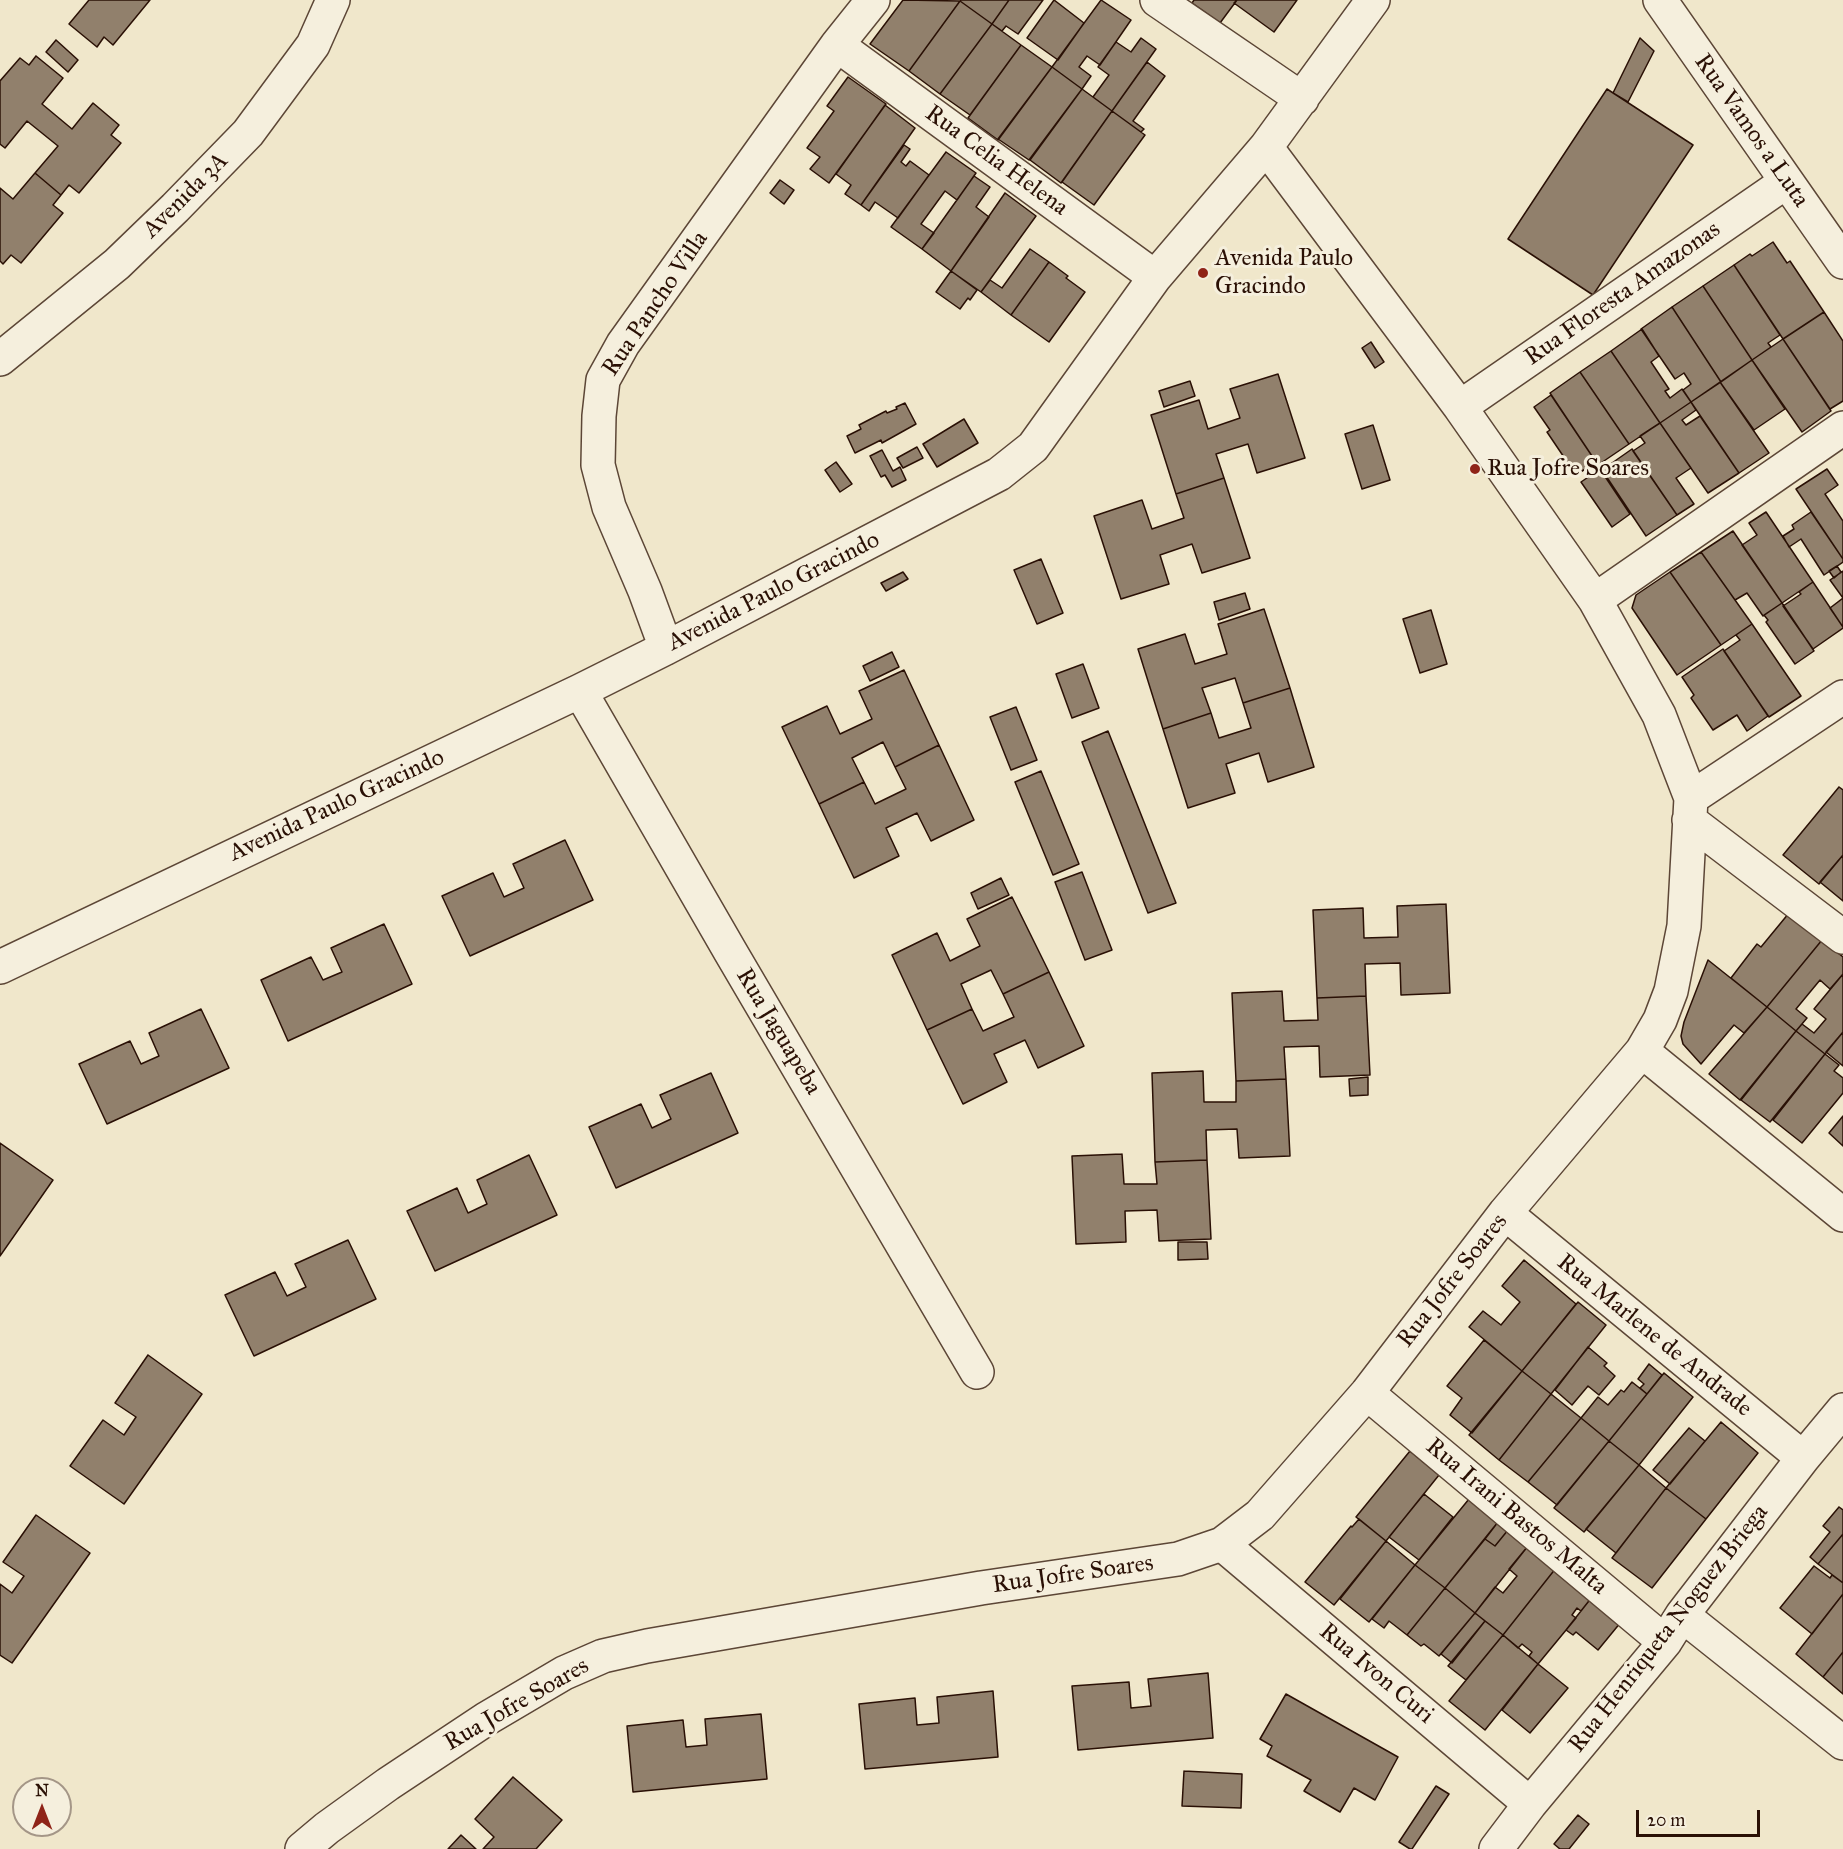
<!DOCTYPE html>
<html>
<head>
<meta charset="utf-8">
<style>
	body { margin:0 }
	#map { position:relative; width:1843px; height:1849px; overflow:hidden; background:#f0e7cb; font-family:"IM FELL Great Primer",serif }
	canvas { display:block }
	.north { position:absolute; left:12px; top:1777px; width:60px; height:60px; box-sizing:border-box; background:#f5efdd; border:2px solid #a49687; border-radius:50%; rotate:0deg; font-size:16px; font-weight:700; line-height:24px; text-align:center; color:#2a1005 }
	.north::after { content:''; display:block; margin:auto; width:21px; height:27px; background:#8f2418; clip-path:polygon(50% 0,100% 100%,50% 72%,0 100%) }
	.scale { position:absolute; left:1636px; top:1810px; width:124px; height:27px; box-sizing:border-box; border:3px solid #2a1005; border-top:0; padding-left:8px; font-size:18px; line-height:21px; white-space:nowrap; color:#2a1005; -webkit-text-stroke:4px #f5efdd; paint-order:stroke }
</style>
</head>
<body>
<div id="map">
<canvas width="1843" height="1849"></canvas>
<div class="north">N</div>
<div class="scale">20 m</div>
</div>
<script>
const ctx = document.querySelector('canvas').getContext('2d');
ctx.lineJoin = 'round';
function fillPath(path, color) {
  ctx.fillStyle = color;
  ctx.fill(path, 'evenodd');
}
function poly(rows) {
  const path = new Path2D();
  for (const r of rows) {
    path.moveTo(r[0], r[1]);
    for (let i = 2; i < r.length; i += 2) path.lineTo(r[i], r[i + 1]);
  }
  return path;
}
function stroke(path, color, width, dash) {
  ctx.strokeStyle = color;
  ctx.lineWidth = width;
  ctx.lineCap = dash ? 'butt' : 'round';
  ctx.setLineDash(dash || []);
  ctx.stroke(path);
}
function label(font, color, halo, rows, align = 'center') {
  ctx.font = font + ' "IM FELL Great Primer",serif';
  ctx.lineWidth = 6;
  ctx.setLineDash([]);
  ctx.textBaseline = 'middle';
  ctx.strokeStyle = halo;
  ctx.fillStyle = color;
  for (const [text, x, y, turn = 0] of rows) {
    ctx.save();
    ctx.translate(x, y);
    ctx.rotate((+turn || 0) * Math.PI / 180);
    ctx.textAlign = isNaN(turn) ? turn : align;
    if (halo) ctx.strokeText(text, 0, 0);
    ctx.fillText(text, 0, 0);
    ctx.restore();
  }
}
const building = poly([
	[89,0,150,0,113,45,104,37,97,47,69,24,89,0],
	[903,0,960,1,909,71,870,44,903,0],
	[961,0,1009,0,992,24,960,1,961,0],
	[1009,0,1043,0,1018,34,1006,26,1002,31,992,24,1009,0],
	[1054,0,1084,23,1058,60,1027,38,1054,0],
	[1101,0,1131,20,1100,65,1087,56,1079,67,1091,76,1082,89,1052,67,1101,0],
	[1194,0,1237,0,1220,23,1192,3,1194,0],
	[1237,0,1297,0,1274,32,1234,3,1237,0],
	[960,1,992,24,940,94,909,71,960,1],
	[992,24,1021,45,970,115,940,94,992,24],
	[1141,38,1156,49,1112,111,1093,97,1109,75,1098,67,1116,42,1131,52,1141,38],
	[1640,38,1654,51,1628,102,1613,93,1640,38],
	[56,40,78,60,68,72,46,52,56,40],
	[1021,45,1052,67,998,140,968,118,1021,45],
	[36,56,63,78,42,104,72,129,93,103,119,125,111,135,121,143,79,193,69,185,61,195,35,173,58,146,27,121,5,148,0,144,0,81,20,58,29,65,36,56],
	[1147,62,1165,76,1133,121,1144,129,1141,132,1112,111,1147,62],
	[1052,67,1082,89,1029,160,998,139,1052,67],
	[848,77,886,104,829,183,810,169,820,157,807,148,834,111,827,106,848,77],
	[1082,89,1112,111,1061,183,1030,160,1082,89],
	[1607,89,1693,145,1593,295,1508,239,1607,89],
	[885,105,915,128,861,205,845,194,851,185,836,174,885,105],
	[1112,111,1145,135,1094,205,1062,182,1112,111],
	[904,145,910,149,901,162,906,166,910,161,929,175,898,218,875,202,869,211,861,205,904,145],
	[946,152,976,173,957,200,945,191,921,224,934,233,922,249,891,227,946,152],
	[35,173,61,195,53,205,63,213,21,263,11,255,3,264,0,261,0,188,13,199,35,173],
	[974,176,990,187,976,207,989,217,951,271,922,249,974,176],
	[780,180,794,190,784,204,770,193,780,180],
	[1005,193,1036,216,981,292,951,271,1005,193],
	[1773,242,1787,263,1790,261,1824,312,1783,339,1734,265,1750,254,1752,256,1773,242],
	[1030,249,1049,262,1011,315,981,292,990,280,1002,288,1030,249],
	[1049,262,1068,276,1066,278,1085,292,1049,342,1011,315,1049,262],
	[1734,265,1780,335,1768,343,1771,347,1752,360,1703,286,1734,265],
	[951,271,977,290,970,300,968,298,960,309,936,292,951,271],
	[1703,286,1752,360,1721,382,1672,307,1703,286],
	[1672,307,1721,382,1691,402,1683,390,1691,384,1684,373,1675,379,1641,329,1672,307],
	[1824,312,1843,341,1843,401,1830,409,1783,339,1824,312],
	[1642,329,1659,356,1651,362,1669,389,1665,391,1670,398,1682,389,1691,402,1660,423,1611,351,1642,329],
	[1783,339,1831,411,1802,432,1752,360,1783,339],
	[1371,342,1384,362,1375,368,1362,348,1371,342],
	[1611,351,1660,423,1629,444,1580,372,1611,351],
	[1752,360,1785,409,1754,430,1720,382,1752,360],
	[1580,372,1629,444,1598,465,1550,393,1580,372],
	[1278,374,1305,458,1257,473,1248,444,1216,454,1224,478,1176,494,1151,415,1199,400,1208,429,1240,418,1230,389,1278,374],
	[1190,381,1195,396,1164,407,1159,391,1190,381],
	[1720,382,1769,453,1739,473,1691,402,1720,382],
	[1551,395,1596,462,1576,475,1547,432,1550,430,1534,407,1551,395],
	[1691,402,1696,410,1682,420,1686,425,1700,416,1739,473,1708,493,1660,423,1691,402],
	[905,403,916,424,882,443,881,440,855,453,847,436,861,429,859,425,886,411,887,413,897,409,896,407,905,403],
	[964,419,978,443,937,467,923,444,964,419],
	[1660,423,1691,468,1676,478,1694,504,1677,515,1633,451,1645,443,1640,436,1660,423],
	[1373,425,1390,480,1362,489,1345,434,1373,425],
	[917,447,923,458,903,468,897,458,917,447],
	[1632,449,1677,515,1646,536,1602,470,1632,449],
	[882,450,893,471,900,467,906,480,892,487,885,475,881,477,870,456,882,450],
	[836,462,852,484,840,492,825,470,836,462],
	[1600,469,1630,514,1612,527,1581,482,1600,469],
	[1827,469,1838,485,1825,494,1843,521,1843,559,1796,489,1827,469],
	[1224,478,1250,558,1202,573,1192,544,1160,555,1169,584,1121,599,1094,516,1142,500,1152,529,1184,518,1176,494,1224,478],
	[1766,512,1813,582,1782,603,1742,545,1757,535,1749,523,1766,512],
	[1811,512,1843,559,1843,562,1824,575,1801,539,1789,547,1783,536,1794,529,1792,525,1811,512],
	[1733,531,1782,603,1763,616,1747,593,1735,600,1701,552,1733,531],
	[1701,552,1752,624,1721,645,1670,572,1701,552],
	[1041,559,1063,613,1037,624,1014,570,1041,559],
	[1837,566,1841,572,1834,578,1829,571,1837,566],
	[1843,571,1843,598,1830,580,1843,571],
	[903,572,908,579,886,591,881,583,903,572],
	[1670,572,1721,645,1677,675,1632,608,1636,595,1670,572],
	[1813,582,1843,627,1843,628,1813,649,1783,606,1801,594,1799,592,1813,582],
	[1245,593,1250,609,1219,620,1214,602,1245,593],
	[1843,598,1843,627,1830,608,1843,598],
	[1782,603,1814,651,1795,664,1766,622,1768,620,1764,615,1782,603],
	[1264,609,1290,688,1243,703,1235,678,1202,688,1211,713,1163,729,1138,649,1185,634,1195,664,1227,654,1218,624,1264,609],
	[1431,610,1447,664,1420,673,1403,619,1431,610],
	[1752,624,1801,696,1769,717,1724,651,1740,640,1736,635,1752,624],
	[1723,649,1768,716,1747,731,1737,715,1713,730,1691,698,1694,695,1682,677,1723,649],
	[892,652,899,667,870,681,863,666,892,652],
	[1083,664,1099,708,1072,718,1056,674,1083,664],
	[904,670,939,745,895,767,883,742,852,758,864,782,819,804,782,727,827,706,840,734,872,719,859,691,904,670],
	[1290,688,1314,767,1268,782,1259,753,1226,764,1235,793,1188,808,1163,729,1211,713,1219,738,1251,728,1243,703,1290,688],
	[1016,707,1037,760,1011,770,990,717,1016,707],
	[1108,731,1176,903,1148,913,1082,742,1108,731],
	[939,745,974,820,931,841,917,813,886,828,899,856,854,878,819,804,864,782,875,804,906,789,895,767,939,745],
	[1041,771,1079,864,1053,875,1015,782,1041,771],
	[1839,787,1843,790,1843,855,1819,884,1783,855,1839,787],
	[565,840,593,900,470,956,442,896,493,873,504,897,524,888,513,864,565,840],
	[1843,855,1843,901,1820,882,1843,855],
	[1082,872,1112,950,1085,960,1055,882,1082,872],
	[1001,878,1009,895,978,909,971,893,1001,878],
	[1012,897,1049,972,1003,994,991,970,961,984,972,1009,927,1030,892,955,937,933,950,961,980,946,967,919,1012,897],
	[1446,904,1450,993,1401,995,1400,963,1365,964,1366,996,1317,998,1313,910,1363,908,1364,938,1398,937,1397,906,1446,904],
	[1789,913,1822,940,1767,1007,1731,978,1757,944,1761,947,1789,913],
	[384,924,412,984,288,1041,261,980,311,957,323,980,342,972,331,948,384,924],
	[1822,940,1843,957,1843,974,1830,989,1820,980,1796,1009,1807,1018,1796,1031,1767,1007,1822,940],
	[1708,960,1767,1007,1744,1033,1734,1025,1701,1064,1683,1044,1681,1036,1684,1022,1708,960],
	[1049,972,1084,1046,1038,1068,1025,1040,994,1054,1007,1082,963,1104,927,1030,972,1009,983,1031,1014,1017,1003,994,1049,972],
	[1843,974,1843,1032,1825,1054,1796,1031,1802,1024,1814,1033,1826,1019,1814,1009,1843,974],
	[1282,991,1284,1021,1318,1020,1317,998,1366,996,1370,1075,1320,1077,1319,1046,1284,1047,1286,1079,1236,1081,1232,993,1282,991],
	[1767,1007,1796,1031,1740,1100,1709,1074,1767,1007],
	[201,1009,229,1068,107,1124,79,1064,130,1041,141,1064,159,1056,149,1033,201,1009],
	[1796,1031,1825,1054,1770,1122,1741,1100,1796,1031],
	[1843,1032,1843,1066,1826,1052,1843,1032],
	[1825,1054,1839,1065,1834,1071,1843,1078,1843,1093,1802,1143,1773,1120,1825,1054],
	[1203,1071,1204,1102,1236,1102,1236,1081,1286,1079,1290,1156,1239,1158,1237,1129,1206,1130,1207,1160,1155,1162,1152,1073,1203,1071],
	[711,1073,738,1133,616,1188,589,1127,641,1104,652,1128,671,1119,660,1095,711,1073],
	[1368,1077,1368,1095,1350,1096,1349,1079,1368,1077],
	[1843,1116,1843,1146,1829,1133,1843,1116],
	[0,1143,53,1180,0,1256,0,1143],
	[1122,1154,1124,1184,1157,1184,1155,1162,1207,1160,1211,1239,1159,1241,1157,1210,1125,1211,1126,1242,1076,1244,1072,1156,1122,1154],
	[529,1155,557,1215,435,1271,407,1211,457,1188,468,1213,487,1204,477,1180,529,1155],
	[348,1240,376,1299,254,1356,225,1295,275,1272,287,1296,306,1287,295,1264,348,1240],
	[1178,1242,1207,1242,1208,1259,1178,1260,1178,1242],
	[1524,1260,1576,1304,1522,1371,1469,1327,1483,1311,1501,1325,1520,1302,1502,1286,1524,1260],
	[1578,1302,1606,1325,1551,1394,1522,1371,1578,1302],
	[1484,1340,1522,1371,1472,1433,1450,1415,1462,1398,1447,1386,1484,1340],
	[1588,1347,1607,1363,1604,1366,1615,1376,1599,1395,1588,1386,1572,1405,1555,1390,1588,1347],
	[148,1355,202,1394,124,1504,70,1466,103,1420,124,1435,136,1417,115,1403,148,1355],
	[1649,1364,1662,1375,1647,1394,1640,1388,1644,1384,1638,1379,1649,1364],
	[1522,1371,1551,1394,1499,1460,1469,1435,1522,1371],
	[1664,1373,1693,1397,1639,1465,1609,1441,1664,1373],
	[1632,1382,1647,1394,1609,1441,1581,1418,1598,1397,1608,1405,1621,1390,1624,1392,1632,1382],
	[1551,1394,1581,1418,1528,1482,1499,1460,1551,1394],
	[1581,1418,1609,1441,1557,1505,1528,1482,1581,1418],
	[1721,1422,1758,1453,1706,1519,1666,1488,1721,1422],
	[1689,1428,1705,1441,1670,1484,1653,1470,1689,1428],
	[1609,1441,1639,1465,1584,1532,1554,1508,1609,1441],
	[1410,1451,1439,1475,1386,1541,1356,1517,1410,1451],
	[1639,1465,1666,1488,1616,1553,1586,1529,1639,1465],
	[1666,1488,1706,1519,1652,1588,1612,1558,1666,1488],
	[1424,1494,1453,1517,1419,1560,1389,1537,1424,1494],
	[1469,1499,1498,1522,1445,1588,1415,1565,1469,1499],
	[1839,1507,1843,1510,1843,1534,1818,1564,1810,1557,1830,1532,1823,1526,1839,1507],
	[36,1515,90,1553,12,1663,0,1655,0,1584,12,1593,24,1576,3,1562,36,1515],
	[1359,1519,1386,1541,1334,1605,1305,1582,1351,1526,1352,1527,1359,1519],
	[1498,1522,1508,1530,1495,1546,1485,1539,1498,1522],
	[1508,1530,1528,1546,1475,1613,1445,1588,1485,1539,1495,1546,1508,1530],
	[1843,1534,1843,1583,1818,1564,1843,1534],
	[1386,1541,1415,1565,1369,1622,1340,1599,1386,1541],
	[1528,1546,1556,1568,1503,1635,1475,1613,1495,1587,1503,1593,1517,1576,1509,1569,1528,1546],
	[1415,1565,1445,1588,1407,1635,1389,1621,1384,1628,1372,1619,1415,1565],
	[1814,1566,1830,1578,1832,1575,1843,1583,1843,1594,1812,1634,1780,1608,1814,1566],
	[1556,1568,1592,1597,1581,1611,1577,1608,1572,1615,1576,1618,1538,1664,1529,1656,1532,1652,1522,1644,1518,1648,1503,1635,1556,1568],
	[1445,1588,1475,1613,1439,1656,1424,1644,1421,1646,1407,1635,1445,1588],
	[1843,1594,1843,1652,1823,1677,1796,1654,1843,1594],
	[1592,1597,1621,1622,1598,1650,1576,1632,1573,1635,1566,1630,1592,1597],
	[1475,1613,1485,1621,1452,1663,1441,1654,1475,1613],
	[1485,1621,1503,1635,1466,1680,1448,1666,1485,1621],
	[1503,1635,1538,1664,1485,1730,1449,1701,1503,1635],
	[1843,1652,1843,1694,1823,1677,1843,1652],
	[1538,1664,1568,1688,1530,1733,1502,1710,1538,1664],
	[1208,1673,1213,1738,1078,1750,1072,1686,1129,1682,1131,1708,1151,1706,1148,1679,1208,1673],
	[993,1691,998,1757,865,1769,859,1704,915,1698,917,1725,939,1723,937,1697,993,1691],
	[1286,1694,1398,1757,1375,1800,1354,1788,1340,1812,1304,1791,1311,1780,1267,1756,1272,1746,1260,1739,1286,1694],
	[761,1714,767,1779,633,1792,627,1726,683,1720,686,1747,707,1745,705,1719,761,1714],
	[1184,1771,1242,1774,1241,1808,1182,1806,1184,1771],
	[513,1777,562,1820,536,1849,483,1849,494,1837,475,1819,513,1777],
	[1436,1786,1449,1794,1412,1849,1410,1849,1399,1842,1436,1786],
	[1578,1815,1589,1824,1569,1849,1560,1849,1554,1844,1578,1815],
	[461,1835,476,1849,448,1849,461,1835]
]);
fillPath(building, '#91806c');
stroke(building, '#2a1005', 1.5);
const street = poly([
	[1157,0,1302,99],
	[1660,0,1843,262],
	[837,45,1155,277],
	[0,359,117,264,175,208,248,133,313,45,333,0],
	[1460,407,1786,182],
	[1595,600,1843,428],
	[666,648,645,591,609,507,598,465,599,416,603,380,623,344,837,45,873,0],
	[580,691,730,951,977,1372],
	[1691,798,1843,697],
	[1689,820,1843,937],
	[0,967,580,691,666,648,999,474,1033,447,1155,277,1266,147,1373,0],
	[1642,1051,1843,1215],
	[1505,1213,1803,1458],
	[1367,1393,1665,1642],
	[1222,1544,1530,1804],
	[1682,1615,1843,1743],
	[302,1849,327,1828,388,1784,486,1719,564,1673,603,1656,647,1646,981,1588,1178,1559,1222,1544,1260,1515,1367,1393,1505,1213,1642,1051,1660,1020,1671,991,1684,926,1691,798,1659,715,1595,600,1460,407,1266,147],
	[1496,1849,1530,1804,1665,1642,1682,1615,1803,1458,1843,1410]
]);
stroke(street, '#5c4636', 36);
stroke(street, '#f5efdd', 33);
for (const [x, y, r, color] of [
	[1203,273,6,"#8f2418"],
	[1475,469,6,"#8f2418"]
]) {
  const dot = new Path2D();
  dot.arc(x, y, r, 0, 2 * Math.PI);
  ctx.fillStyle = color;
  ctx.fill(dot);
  stroke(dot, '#f5efdd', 2);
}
label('24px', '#2a1005', '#f5efdd', [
	["Rua Vamos a Luta",1751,131,55],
	["Rua Celia Helena",996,161,36],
	["Avenida 3A",186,196,-45],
	["Rua Floresta Amazonas",1623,294,-35],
	["Rua Pancho Villa",656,304,-56],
	["Avenida Paulo Gracindo",774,592,-27],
	["Avenida Paulo Gracindo",337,806,-25],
	["Rua Jaguapeba",778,1032,59],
	["Rua Jofre Soares",1453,1281,-52],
	["Rua Marlene de Andrade",1654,1336,39],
	["Rua Irani Bastos Malta",1516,1517,40],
	["Rua Jofre Soares",1073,1575,-8],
	["Rua Henriqueta Noguez Briega",1669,1629,-52],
	["Rua Ivon Curi",1376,1674,40],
	["Rua Jofre Soares",517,1705,-30]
]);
label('24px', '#2a1005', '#f5efdd', [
	["Avenida Paulo",1215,259],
	["Gracindo",1215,287],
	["Rua Jofre Soares",1487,469]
], 'left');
</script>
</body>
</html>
